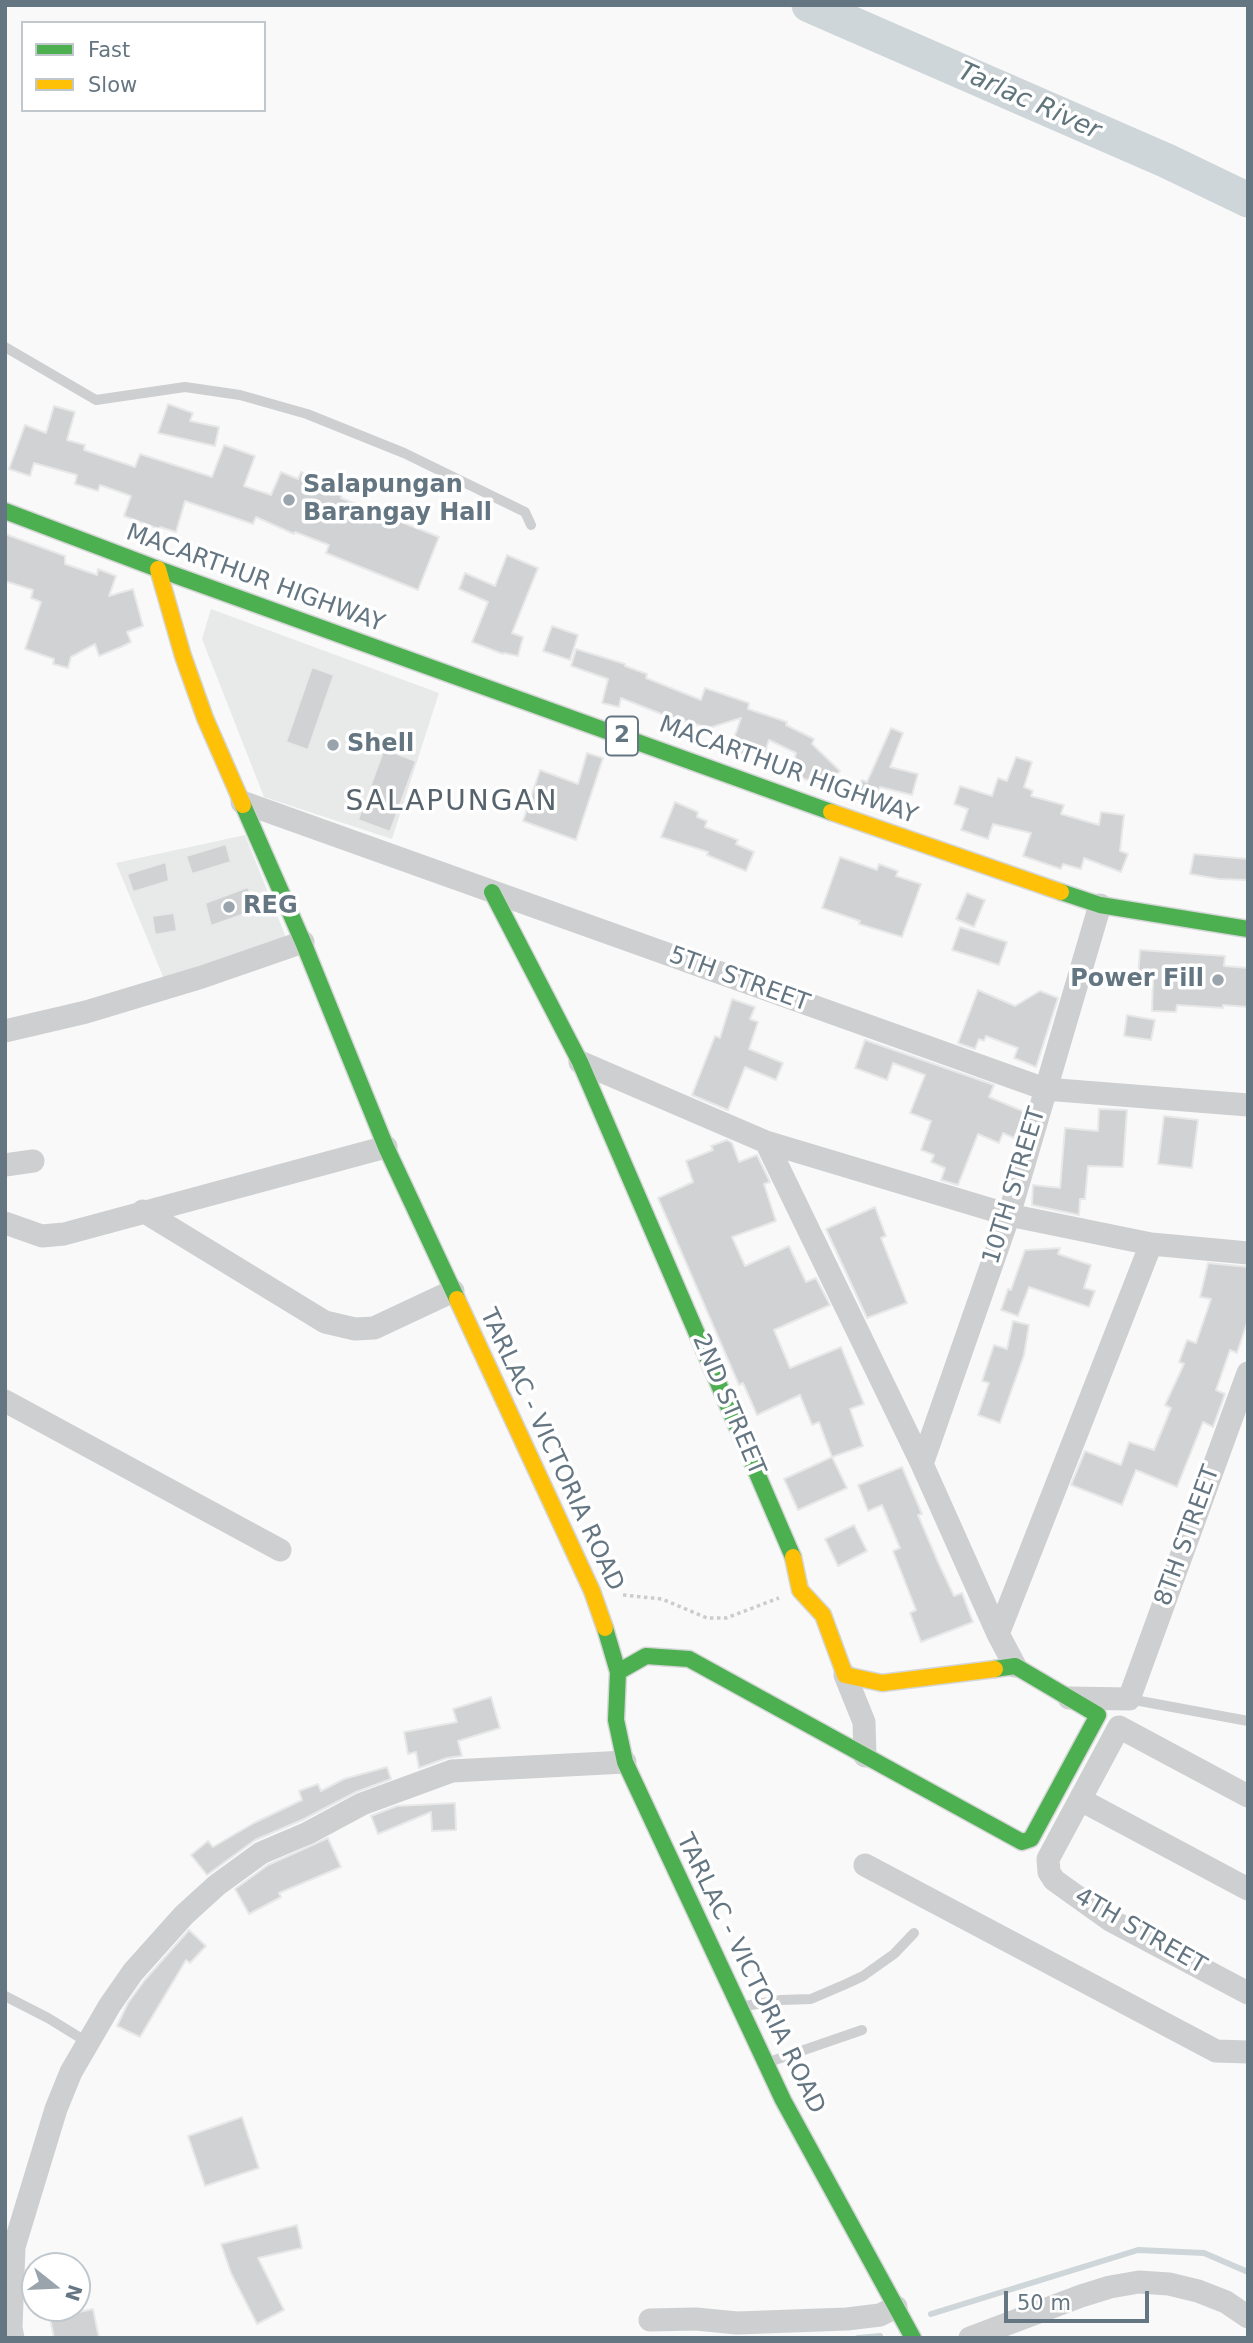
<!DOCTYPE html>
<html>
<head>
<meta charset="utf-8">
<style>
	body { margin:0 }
	#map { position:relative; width:1253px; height:2343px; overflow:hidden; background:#f9f9f9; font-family:"DejaVu Sans",sans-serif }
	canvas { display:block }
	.frame { position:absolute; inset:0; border:7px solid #657683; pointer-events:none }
	.legend { position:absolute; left:21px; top:21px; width:245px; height:91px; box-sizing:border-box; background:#fff; border:2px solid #c1c8cd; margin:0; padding:9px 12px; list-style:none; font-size:21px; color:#657683 }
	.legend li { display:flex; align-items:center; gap:14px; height:35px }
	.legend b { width:35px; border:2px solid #c1c8cd }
	.north { position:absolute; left:21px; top:2252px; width:70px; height:70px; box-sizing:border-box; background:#fff; border:2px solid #c1c8cd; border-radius:50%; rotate:108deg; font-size:19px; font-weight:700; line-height:28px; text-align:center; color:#657683 }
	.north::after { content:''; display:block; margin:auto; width:24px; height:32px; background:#99a4ac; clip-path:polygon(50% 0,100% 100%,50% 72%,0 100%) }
	.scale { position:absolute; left:1004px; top:2291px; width:145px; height:32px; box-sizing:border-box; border:4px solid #657683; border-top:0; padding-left:9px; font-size:21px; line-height:24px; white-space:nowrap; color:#657683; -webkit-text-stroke:5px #fff; paint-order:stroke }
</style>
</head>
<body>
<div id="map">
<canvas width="1253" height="2343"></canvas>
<div class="frame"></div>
<ul class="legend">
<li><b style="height:9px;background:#4caf50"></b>Fast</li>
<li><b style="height:9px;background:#ffc107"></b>Slow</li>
</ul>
<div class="north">N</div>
<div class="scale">50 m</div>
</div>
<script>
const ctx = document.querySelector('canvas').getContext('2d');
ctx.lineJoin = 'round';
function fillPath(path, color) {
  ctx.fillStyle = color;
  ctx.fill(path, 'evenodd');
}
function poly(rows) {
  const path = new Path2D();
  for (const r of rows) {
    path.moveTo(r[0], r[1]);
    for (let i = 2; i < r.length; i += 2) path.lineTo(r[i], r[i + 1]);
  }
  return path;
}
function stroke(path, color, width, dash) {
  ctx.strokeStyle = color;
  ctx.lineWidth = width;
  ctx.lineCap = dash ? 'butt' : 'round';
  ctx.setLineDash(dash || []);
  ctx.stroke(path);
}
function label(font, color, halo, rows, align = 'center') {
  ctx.font = font + ' "DejaVu Sans",sans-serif';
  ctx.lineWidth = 7;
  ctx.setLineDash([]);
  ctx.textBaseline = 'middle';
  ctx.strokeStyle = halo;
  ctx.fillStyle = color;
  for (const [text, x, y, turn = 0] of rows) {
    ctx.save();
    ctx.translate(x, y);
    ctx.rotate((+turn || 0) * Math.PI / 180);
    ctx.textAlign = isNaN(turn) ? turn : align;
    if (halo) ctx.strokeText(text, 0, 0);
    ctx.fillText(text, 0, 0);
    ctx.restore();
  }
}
fillPath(poly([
	[211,609,439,693,392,839,264,797,202,639],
	[245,835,289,945,164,979,116,863]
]), '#e8e9e9');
stroke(poly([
	[931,2314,1138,2250,1204,2253,1248,2272],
	[858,2338,880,2336]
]), '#ced6d9', 6);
stroke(poly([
	[809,5,1167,161,1248,200]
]), '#ced6d9', 35);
const building = poly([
	[168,404,193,413,190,421,219,427,215,446,158,433,168,404],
	[54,406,75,412,67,440,85,445,84,450,135,467,140,454,212,477,224,445,255,456,244,486,271,495,281,472,298,479,301,472,325,483,327,479,345,485,341,498,439,537,418,590,326,553,329,545,295,532,294,534,256,517,253,524,185,501,176,532,160,527,159,529,124,516,131,496,100,485,98,491,75,484,77,475,34,463,30,476,9,469,25,425,46,433,54,406],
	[5,534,65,556,65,564,97,575,98,569,116,576,109,596,133,589,143,626,127,632,131,642,121,647,99,656,95,644,71,657,68,668,53,664,54,659,25,649,41,602,31,598,33,590,5,581,5,534],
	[507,555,538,568,512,633,523,637,518,656,504,653,503,654,472,642,488,602,459,589,465,573,495,586,507,555],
	[552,626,578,635,570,660,543,651,552,626],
	[576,649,625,664,625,666,647,674,646,678,701,700,705,688,749,703,748,709,787,722,786,725,814,739,812,744,840,771,825,786,802,778,792,769,796,753,769,740,764,755,746,750,745,755,730,750,741,718,709,728,664,715,621,698,619,707,602,703,608,679,571,666,576,649],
	[312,667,334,675,308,750,286,742,312,667],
	[891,728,903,733,890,767,918,774,912,795,880,787,872,803,853,797,862,780,867,782,891,728],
	[384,749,416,761,390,832,358,820,384,749],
	[587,753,603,758,576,840,523,821,540,770,578,784,587,753],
	[1016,757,1032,762,1024,787,1033,791,1031,796,1064,805,1061,814,1099,825,1101,812,1124,815,1120,851,1128,854,1121,872,1084,858,1081,869,1063,864,1061,869,1023,856,1031,833,993,824,988,839,961,830,968,809,954,804,960,786,992,796,998,778,1007,781,1016,757],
	[675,802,698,812,697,817,707,821,705,827,738,840,736,844,754,852,746,871,707,855,708,852,661,837,675,802],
	[226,844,231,862,192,874,186,856,226,844],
	[1194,854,1248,859,1248,880,1219,879,1190,874,1194,854],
	[840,857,877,870,879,864,898,871,896,876,921,884,902,937,859,924,860,921,822,908,840,857],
	[166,862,169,881,133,892,127,874,166,862],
	[248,887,256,910,211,926,205,903,248,887],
	[967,893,985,900,974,927,956,919,967,893],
	[174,913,177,931,155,935,152,916,174,913],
	[960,927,1007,942,999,965,952,950,960,927],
	[1140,950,1225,956,1224,966,1248,968,1248,1007,1223,1005,1223,1008,1177,1005,1176,1012,1152,1011,1153,978,1138,977,1140,950],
	[978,990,1015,1006,1040,991,1058,998,1036,1067,1014,1058,1018,1048,986,1036,984,1041,979,1039,975,1049,958,1043,978,990],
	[732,999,755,1007,750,1019,758,1022,749,1049,783,1063,776,1080,745,1067,728,1110,692,1095,715,1036,720,1038,732,999],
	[1127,1015,1155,1020,1151,1040,1124,1036,1127,1015],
	[865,1040,994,1085,989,1097,1025,1112,1014,1138,1003,1133,999,1143,978,1134,958,1185,941,1180,945,1168,931,1162,934,1155,921,1150,931,1121,910,1113,925,1075,893,1063,887,1080,855,1068,865,1040],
	[1099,1109,1127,1110,1123,1167,1088,1166,1085,1199,1080,1199,1079,1215,1032,1205,1033,1185,1060,1188,1065,1128,1098,1131,1099,1109],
	[1164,1116,1198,1120,1192,1168,1158,1164,1164,1116],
	[727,1140,732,1143,739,1162,757,1155,770,1182,764,1184,776,1221,732,1237,745,1266,789,1246,806,1282,816,1278,830,1305,774,1330,790,1368,841,1347,864,1404,850,1409,863,1446,832,1457,819,1422,812,1425,800,1395,757,1415,743,1383,739,1385,658,1198,693,1182,686,1161,713,1150,711,1146,727,1140],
	[875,1207,886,1236,881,1238,907,1303,867,1318,826,1229,875,1207],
	[1060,1248,1058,1254,1091,1265,1084,1288,1095,1291,1089,1307,1029,1287,1018,1316,1001,1310,1008,1289,1011,1290,1025,1250,1060,1248],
	[1208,1263,1248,1267,1248,1320,1237,1353,1230,1350,1216,1390,1225,1394,1213,1427,1203,1422,1177,1487,1136,1470,1122,1505,1071,1485,1085,1451,1121,1465,1129,1442,1154,1450,1171,1408,1165,1405,1184,1364,1179,1362,1187,1340,1196,1343,1211,1299,1200,1297,1208,1263],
	[1013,1321,1029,1325,1024,1355,1000,1423,978,1415,989,1383,982,1381,994,1345,1007,1349,1013,1321],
	[832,1457,847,1488,798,1510,784,1479,832,1457],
	[902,1467,922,1514,918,1515,938,1562,954,1596,962,1593,973,1622,921,1642,910,1613,916,1610,893,1551,900,1548,882,1505,868,1511,858,1485,902,1467],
	[854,1525,867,1551,838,1566,825,1539,854,1525],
	[491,1697,500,1728,458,1741,462,1756,447,1758,419,1768,416,1752,408,1754,404,1732,457,1722,453,1709,491,1697],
	[387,1767,391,1779,356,1792,302,1820,255,1840,207,1875,191,1855,208,1841,213,1847,254,1823,302,1800,299,1791,318,1784,321,1791,344,1779,387,1767],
	[455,1803,456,1830,432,1831,431,1812,378,1834,371,1816,397,1806,455,1803],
	[328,1838,341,1867,279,1893,281,1897,249,1914,235,1889,268,1865,328,1838],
	[189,1930,206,1946,190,1963,186,1960,140,2037,117,2026,128,2003,144,1981,189,1930],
	[242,2117,259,2168,205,2186,188,2136,242,2117],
	[297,2225,302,2248,258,2258,284,2310,257,2324,231,2273,221,2244,297,2225],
	[93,2309,99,2338,54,2338,50,2318,93,2309]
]);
fillPath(building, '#d0d2d3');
stroke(building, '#e8e8e8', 2);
const fast = poly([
	[5,511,158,569,831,812],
	[243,805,303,942,386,1147,457,1299],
	[492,892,580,1062,793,1557],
	[1061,892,1100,905,1248,929],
	[605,1628,618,1672,616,1720,625,1762,783,2100,913,2338],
	[618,1672,646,1656,689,1659,1022,1842,1031,1839,1098,1715,1015,1666,995,1669]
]);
const slow = poly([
	[158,569,183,656,205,718,243,805],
	[831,812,1061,892],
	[457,1299,592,1591,605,1628],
	[793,1557,800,1590,823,1615,845,1675,882,1683,995,1669]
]);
stroke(fast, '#d5d6d7', 19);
stroke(slow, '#d5d6d7', 19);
stroke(poly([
	[623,1595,662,1599,707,1618,726,1618,779,1598]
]), '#cbcccd', 3.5, [3.5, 3.5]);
stroke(poly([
	[5,347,96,400,185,387,240,395,307,414,404,453,525,512,531,525],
	[1129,1699,1248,1721],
	[5,1996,48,2018,87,2042],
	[745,2006,781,2000,811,1999,846,1984,863,1976,894,1954,914,1933],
	[772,2061,862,2030]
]), '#cecfd0', 10);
stroke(poly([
	[242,802,1045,1089,1248,1105],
	[5,1031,86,1012,202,977,303,942],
	[580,1062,766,1142,1009,1215,1151,1244,1248,1253],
	[766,1142,922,1464,998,1634,1015,1666],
	[5,1165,33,1161],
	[143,1211,325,1322,355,1329,374,1328,453,1291],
	[5,1223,42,1236,64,1234,386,1147],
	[5,1401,280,1550],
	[922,1464,1009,1215,1100,905],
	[998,1634,1151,1244],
	[845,1675,864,1722,865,1756],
	[1069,1698,1129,1699,1248,1373],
	[1248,1796,1119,1727,1048,1859,1049,1872,1054,1880,1110,1920,1248,1993],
	[1081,1800,1248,1889],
	[865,1865,1216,2051,1248,2052],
	[650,2320,696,2319,737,2323,847,2319,880,2315,896,2307],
	[13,2338,11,2328,14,2247,56,2109,71,2072,110,2005,133,1972,184,1915,217,1885,261,1853,308,1833,362,1804,452,1771,625,1762],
	[970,2338,1081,2296,1110,2287,1139,2282,1169,2284,1198,2291,1226,2302,1248,2317]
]), '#cecfd0', 23);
stroke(fast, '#4caf50', 16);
stroke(slow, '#ffc107', 16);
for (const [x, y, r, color] of [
	[289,500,7,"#99a4ac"],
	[333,745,7,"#99a4ac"],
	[229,907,7,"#99a4ac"],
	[1218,980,7,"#99a4ac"]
]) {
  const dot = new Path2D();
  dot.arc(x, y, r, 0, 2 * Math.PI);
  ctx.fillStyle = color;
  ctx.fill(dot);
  stroke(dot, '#fff', 2.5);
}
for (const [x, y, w] of [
	[622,736,32]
]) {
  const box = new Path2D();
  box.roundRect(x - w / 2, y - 19.5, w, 39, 5);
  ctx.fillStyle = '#fff';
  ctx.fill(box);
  stroke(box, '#657683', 2);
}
label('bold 23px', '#657683', null, [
	["2",622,736]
]);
label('bold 24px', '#657683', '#fff', [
	["Salapungan",303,486],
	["Barangay Hall",303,514],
	["Shell",347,745],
	["REG",243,907],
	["Power Fill",1204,980,"right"]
], 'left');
label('24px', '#657683', '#fff', [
	["MACARTHUR HIGHWAY",255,579,20],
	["MACARTHUR HIGHWAY",788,771,20],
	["5TH STREET",739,980,20],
	["10TH STREET",1015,1186,-73],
	["2ND STREET",728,1405,67],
	["TARLAC - VICTORIA ROAD",551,1450,65],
	["8TH STREET",1188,1536,-70],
	["4TH STREET",1140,1932,30],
	["TARLAC - VICTORIA ROAD",750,1974,64]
]);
label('italic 26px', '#60757c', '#fff', [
	["Tarlac River",1029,102,24]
]);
ctx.letterSpacing = '2px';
label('28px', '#57646e', '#fff', [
	["SALAPUNGAN",452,803]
]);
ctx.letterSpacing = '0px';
</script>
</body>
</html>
